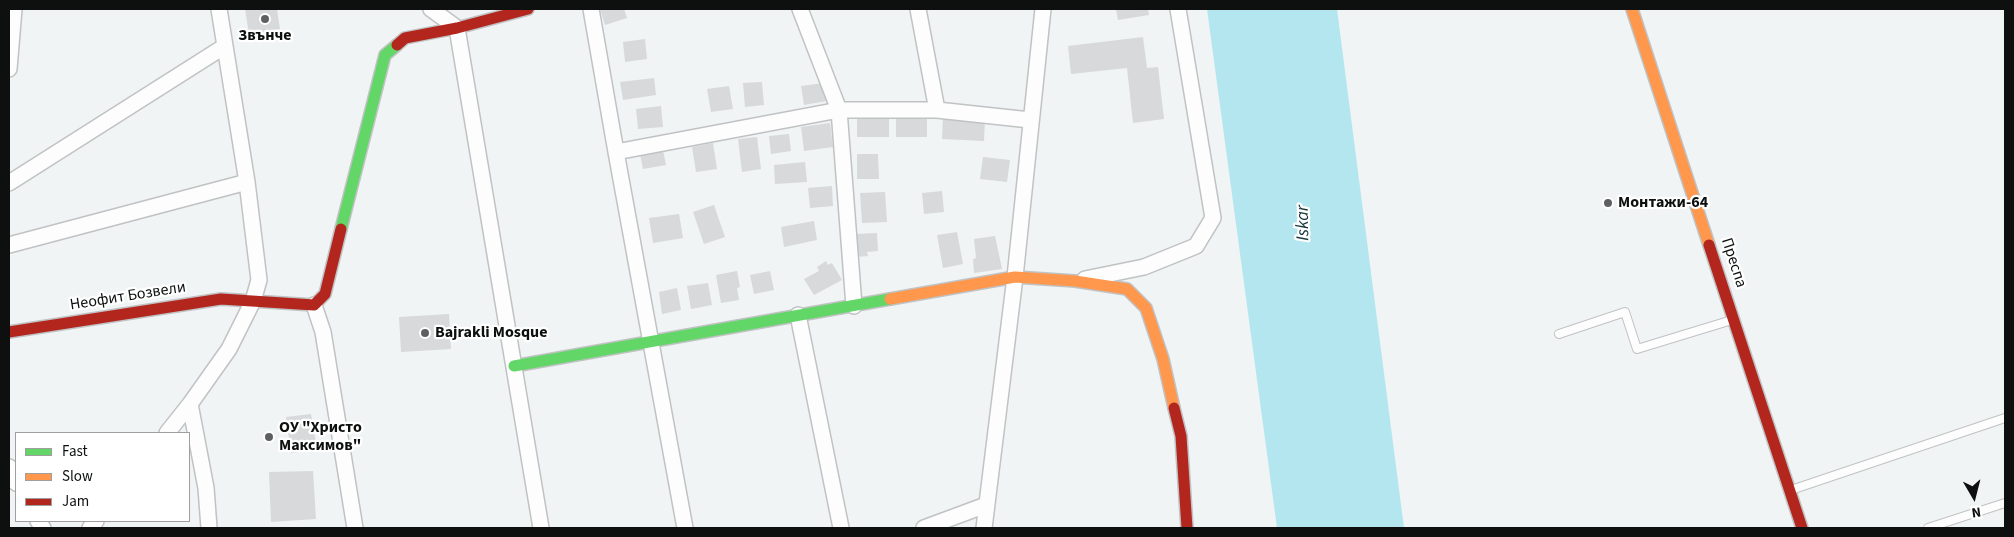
<!DOCTYPE html>
<html>
<head>
<meta charset="utf-8">
<style>
	body { margin:0 }
	#map { position:relative; width:2014px; height:537px; overflow:hidden; background:#f0f4f5; font-family:"Source Sans 3",sans-serif }
	canvas { display:block }
	.frame { position:absolute; inset:0; border:10px solid #0e1010; pointer-events:none }
	.legend { position:absolute; left:15px; top:432px; width:175px; height:90px; box-sizing:border-box; background:#fff; border:1px solid #9f9f9f; margin:0; padding:6px 9px; list-style:none; font-size:15px; color:#0e1010 }
	.legend li { display:flex; align-items:center; gap:10px; height:25px }
	.legend b { width:25px; border:1px solid #9f9f9f }
	.north { position:absolute; left:1949px; top:472px; width:50px; height:50px; -webkit-text-stroke:4px #fff; paint-order:stroke; rotate:172deg; font-size:14px; font-weight:700; line-height:20px; text-align:center; color:#0e1010 }
	.north::after { content:''; display:block; margin:auto; width:18px; height:22px; background:#0e1010; clip-path:polygon(50% 0,100% 100%,50% 72%,0 100%) }
</style>
</head>
<body>
<div id="map">
<canvas width="2014" height="537"></canvas>
<div class="frame"></div>
<ul class="legend">
<li><b style="height:6px;background:#63d668"></b>Fast</li>
<li><b style="height:6px;background:#ff974d"></b>Slow</li>
<li><b style="height:6px;background:#b3261e"></b>Jam</li>
</ul>
<div class="north">N</div>
</div>
<script>
const ctx = document.querySelector('canvas').getContext('2d');
ctx.lineJoin = 'round';
function fillPath(path, color) {
  ctx.fillStyle = color;
  ctx.fill(path, 'evenodd');
}
function poly(rows) {
  const path = new Path2D();
  for (const r of rows) {
    path.moveTo(r[0], r[1]);
    for (let i = 2; i < r.length; i += 2) path.lineTo(r[i], r[i + 1]);
  }
  return path;
}
function stroke(path, color, width, dash) {
  ctx.strokeStyle = color;
  ctx.lineWidth = width;
  ctx.lineCap = dash ? 'butt' : 'round';
  ctx.setLineDash(dash || []);
  ctx.stroke(path);
}
function label(font, color, halo, rows, align = 'center') {
  ctx.font = font + ' "Source Sans 3",sans-serif';
  ctx.lineWidth = 4.5;
  ctx.setLineDash([]);
  ctx.textBaseline = 'middle';
  ctx.strokeStyle = halo;
  ctx.fillStyle = color;
  for (const [text, x, y, turn = 0] of rows) {
    ctx.save();
    ctx.translate(x, y);
    ctx.rotate((+turn || 0) * Math.PI / 180);
    ctx.textAlign = isNaN(turn) ? turn : align;
    if (halo) ctx.strokeText(text, 0, 0);
    ctx.fillText(text, 0, 0);
    ctx.restore();
  }
}
fillPath(poly([
	[1207,9,1337,9,1404,528,1277,528]
]), '#b4e6ef');
fillPath(poly([
	[245,9,277,9,280,29,249,34],
	[600,9,624,9,627,18,605,25],
	[1116,9,1148,9,1149,15,1118,20],
	[1143,37,1147,68,1158,67,1164,119,1133,123,1127,68,1071,74,1068,46],
	[645,39,647,59,625,62,623,42],
	[654,78,656,95,623,100,620,82],
	[762,82,764,105,745,107,743,83],
	[824,83,827,101,804,105,801,86],
	[729,86,733,109,711,112,707,89],
	[661,106,663,127,638,129,636,109],
	[857,114,889,114,889,137,857,137],
	[896,115,927,115,927,137,896,137],
	[943,116,985,118,984,141,942,139],
	[830,123,833,147,804,151,801,127],
	[789,134,791,151,771,154,769,136],
	[757,137,761,169,742,172,738,139],
	[713,143,717,169,696,172,692,147],
	[662,145,666,165,643,169,639,149],
	[857,154,878,154,879,179,857,179],
	[983,157,1010,160,1007,182,980,179],
	[805,162,807,182,775,184,774,165],
	[832,186,833,206,810,208,808,188],
	[942,191,944,212,924,214,922,193],
	[885,192,887,222,862,223,860,193],
	[714,205,725,237,704,244,693,212],
	[679,214,683,238,653,243,649,218],
	[814,221,817,240,784,247,781,227],
	[957,232,963,264,943,268,937,235],
	[877,233,878,251,867,252,868,256,856,257,855,234],
	[995,236,1002,269,974,273,973,259,976,258,974,239],
	[826,261,828,265,832,263,842,280,814,295,804,279,819,271,817,267],
	[737,271,740,287,737,288,739,300,721,303,716,275],
	[770,271,774,290,754,294,750,275],
	[708,283,712,305,691,309,687,286],
	[677,288,681,310,662,314,659,292],
	[449,314,451,349,401,352,399,317],
	[311,414,317,450,291,453,286,417],
	[313,471,316,519,271,522,269,472]
]), '#d7d9da');
const lane = poly([
	[1559,334,1625,312,1637,349,1732,320],
	[1791,490,2005,418],
	[1928,528,2005,503]
]);
const street = poly([
	[431,9,457,28,541,528],
	[591,9,616,152,685,528],
	[800,9,839,110,854,306],
	[918,9,937,110],
	[9,69,14,9],
	[616,152,839,110,937,110,1030,120],
	[9,183,225,46],
	[9,245,247,182],
	[1085,279,1144,267,1196,246,1213,218,1178,9],
	[314,305,323,332,355,528],
	[798,315,841,528],
	[190,404,206,488,209,528],
	[167,433,190,404,229,349,253,301,259,280,247,182,219,9],
	[9,467,16,483],
	[38,521,43,528],
	[90,528,96,521],
	[924,528,986,505],
	[984,528,1015,277,1043,9]
]);
const fast = poly([
	[341,229,385,55,397,45],
	[514,366,890,299]
]);
const slow = poly([
	[1632,9,1709,245],
	[890,299,1015,277,1075,281,1127,289,1146,308,1163,359,1174,408]
]);
const jam = poly([
	[397,45,405,38,457,28,528,9],
	[1709,245,1802,528],
	[9,332,221,299,314,305,325,294,341,229],
	[1174,408,1181,436,1187,528]
]);
stroke(lane, '#c0c2c3', 10);
stroke(street, '#c0c2c3', 18);
stroke(fast, '#c0c2c3', 14);
stroke(slow, '#c0c2c3', 14);
stroke(jam, '#c0c2c3', 14);
stroke(lane, '#fdfdfe', 8);
stroke(street, '#fdfdfe', 15);
stroke(fast, '#63d668', 11);
stroke(slow, '#ff974d', 11);
stroke(jam, '#b3261e', 11);
for (const [x, y, r, color] of [
	[265,19,5,"#5d6060"],
	[1608,203,5,"#5d6060"],
	[425,333,5,"#5d6060"],
	[269,437,5,"#5d6060"]
]) {
  const dot = new Path2D();
  dot.arc(x, y, r, 0, 2 * Math.PI);
  ctx.fillStyle = color;
  ctx.fill(dot);
  stroke(dot, '#fff', 2);
}
label('bold 16px', '#0e1010', '#fff', [
	["Звънче",265,36,"center"],
	["Монтажи-64",1618,203],
	["Bajrakli Mosque",435,333],
	["ОУ \"Христо",279,428],
	["Максимов\"",279,446]
], 'left');
label('16px', '#0e1010', '#fff', [
	["Преспа",1733,263,72],
	["Неофит Бозвели",128,297,-9]
]);
label('italic 18px', '#113439', '#fff', [
	["Iskar",1304,223,-91]
]);
</script>
</body>
</html>
